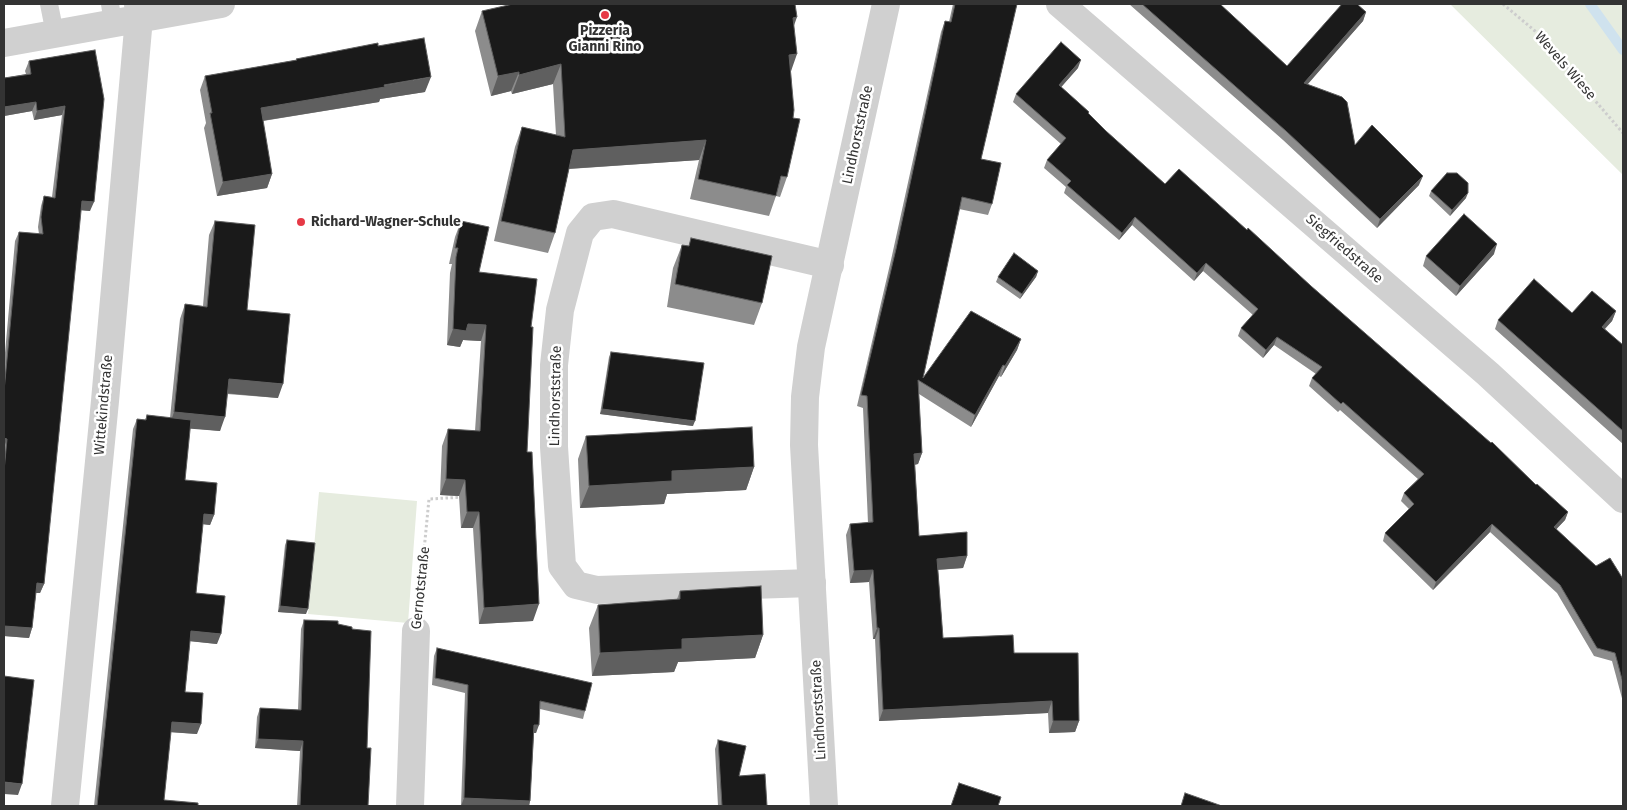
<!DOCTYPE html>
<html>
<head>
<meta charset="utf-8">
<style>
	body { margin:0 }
	#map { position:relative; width:1627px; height:810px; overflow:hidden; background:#fff; font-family:"Fira Sans",sans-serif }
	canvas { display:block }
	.frame { position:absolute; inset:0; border:5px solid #333; pointer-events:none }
</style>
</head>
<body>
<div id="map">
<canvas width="1627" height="810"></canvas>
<div class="frame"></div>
</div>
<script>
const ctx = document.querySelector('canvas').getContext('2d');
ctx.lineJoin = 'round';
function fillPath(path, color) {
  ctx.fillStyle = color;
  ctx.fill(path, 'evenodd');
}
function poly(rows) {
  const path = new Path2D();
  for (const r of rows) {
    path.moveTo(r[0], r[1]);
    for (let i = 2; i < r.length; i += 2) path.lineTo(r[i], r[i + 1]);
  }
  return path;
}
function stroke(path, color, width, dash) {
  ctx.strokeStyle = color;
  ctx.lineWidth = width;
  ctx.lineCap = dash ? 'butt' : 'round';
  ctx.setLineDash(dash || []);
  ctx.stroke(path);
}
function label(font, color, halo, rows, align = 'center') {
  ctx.font = font + ' "Fira Sans",sans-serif';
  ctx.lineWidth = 5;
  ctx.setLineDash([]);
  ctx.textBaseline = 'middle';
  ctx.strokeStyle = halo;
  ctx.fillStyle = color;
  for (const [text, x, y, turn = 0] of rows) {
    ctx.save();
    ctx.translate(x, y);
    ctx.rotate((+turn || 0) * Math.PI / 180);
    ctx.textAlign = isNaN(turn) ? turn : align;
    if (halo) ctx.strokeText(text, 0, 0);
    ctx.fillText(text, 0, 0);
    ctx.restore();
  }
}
fillPath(poly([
	[1450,4,1623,4,1623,175],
	[319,492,417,501,408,623,308,614]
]), '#e6ecdf');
stroke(poly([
	[1590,4,1623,50]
]), '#cfe2ee', 10);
stroke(poly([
	[1503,4,1535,31,1623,133],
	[419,602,429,499,464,497]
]), '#cdcdcd', 3, [2.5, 2.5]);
stroke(poly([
	[49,4,55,34],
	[110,4,113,23]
]), '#d0d0d0', 18);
stroke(poly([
	[1060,4,1488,374,1623,499],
	[4,43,221,4],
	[812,583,597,590,576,585,562,566,554,447,554,365,560,310,580,233,593,217,613,214,830,265],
	[65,806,105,401,139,18,138,4],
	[410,806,416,631]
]), '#d0d0d0', 28);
stroke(poly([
	[824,806,804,445,805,397,811,347,886,4]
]), '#d0d0d0', 28);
fillPath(poly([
	[953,4,1017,4,981,159,992,204,988,215,959,209,923,378,1021,339,1017,350,1001,377,999,376,971,427,919,394,922,453,918,464,915,465,919,536,967,556,963,568,938,570,943,638,1014,653,1079,721,1075,732,1049,733,1048,713,879,721,875,639,873,639,869,582,850,583,846,535,850,524,868,523,863,408,857,406,891,260,941,32,945,21,949,22],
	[1129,4,1220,4,1287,66,1366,12,1363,21,1307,84,1355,145,1419,185,1377,228,1283,140],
	[482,11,794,26,791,72,793,118,787,177,780,197,776,196,769,216,690,199,699,160,569,169,555,233,548,253,494,241,515,147,522,127,556,135,553,84,512,94,511,91,491,96,475,31],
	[378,46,425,92,380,99,379,102,263,121,272,174,267,188,217,196,204,128,206,123,200,90,205,76,296,60,296,59],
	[95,50,90,211,81,210,44,584,40,593,36,593,32,628,29,638,4,636,4,364,15,241,19,232,39,234,38,227,41,206,44,196,52,197,62,115,34,120,32,111,4,116,4,78,26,74,25,71,29,61],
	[1078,68,1061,87,1089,112,1089,114,1106,131,1165,184,1247,230,1311,286,1536,485,1568,512,1565,520,1556,529,1596,566,1623,579,1623,702,1612,661,1594,656,1557,593,1490,532,1433,590,1383,541,1385,533,1409,509,1401,501,1404,493,1418,479,1340,410,1338,412,1309,386,1312,378,1316,374,1274,345,1263,358,1238,336,1241,328,1253,315,1203,271,1194,281,1132,225,1119,240,1064,193,1066,187,1044,168,1047,160,1061,144,1013,102,1016,94],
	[1431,191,1466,198,1450,216,1429,196],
	[215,221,278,398,227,394,220,431,190,428,185,480,214,515,210,525,203,524,196,593,217,644,190,641,185,692,197,734,171,732,164,800,198,806,94,806,133,429,137,419,145,420,147,415,170,418,180,319,185,304,203,306,209,235],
	[461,221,479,272,531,327,527,452,533,621,479,624,473,528,461,528,459,496,440,495,442,446,448,429,475,431,481,341,463,340,460,347,447,345,450,273,452,264,449,264,455,237],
	[691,238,762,303,754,325,667,307,673,268,682,245,689,246],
	[1494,254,1456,296,1423,266,1426,256],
	[1038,271,1036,277,1020,299,996,282,998,277],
	[1616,311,1612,321,1605,329,1623,345,1623,444,1495,329,1498,320,1572,313],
	[611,352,693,426,600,414,609,357],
	[586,436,754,467,746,490,667,494,664,504,580,508,578,459],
	[287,540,306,614,278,612,285,545],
	[680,591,763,635,755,658,678,662,674,672,592,676,589,628,598,605,677,599],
	[304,620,338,624,367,748,368,806,297,806,300,751,255,748,257,717,260,708,298,710,301,629],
	[437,648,585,711,583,719,540,709,536,733,534,733,530,801,529,806,461,806,465,693,432,685,434,656],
	[718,740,739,776,767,806,718,806,715,749]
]), '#8c8c8c');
fillPath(poly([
	[1366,12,1363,21,1301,92,1304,83],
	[797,17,790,37,793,18],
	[797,54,790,74,789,55],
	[1081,60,1078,68,1056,93,1059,85],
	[561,64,553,84,512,94,519,75],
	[519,72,511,91,491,96,498,76],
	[431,77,425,92,380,99,379,102,255,122,261,108],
	[36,102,32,111,4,116,4,107],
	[65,106,62,115,34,120,37,111],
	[706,140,699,160,566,169,573,150],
	[272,174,267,188,217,196,223,182],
	[1423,176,1419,185,1377,228,1380,219],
	[1468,193,1466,198,1450,216,1452,210],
	[82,201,94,202,90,211,78,210],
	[1135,217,1132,225,1119,240,1122,233],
	[1497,244,1494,254,1456,296,1460,286],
	[1206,263,1203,271,1194,281,1197,273],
	[1038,271,1036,277,1020,299,1022,294],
	[1616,311,1612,321,1598,336,1602,327],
	[468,324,486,325,481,341,463,340,460,347,447,345,453,329],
	[1277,337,1274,345,1263,358,1266,350],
	[1021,339,1017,350,1001,377,1005,366],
	[1003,365,999,376,971,427,975,415],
	[229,379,283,384,278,398,224,393],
	[602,409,695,421,693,426,600,414],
	[174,412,225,417,220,431,169,427],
	[4,438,7,439,4,448],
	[922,453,918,464,910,465,914,454],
	[754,467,746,490,667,494,664,504,580,508,589,486,672,471],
	[446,479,465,480,459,496,440,495],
	[467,512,479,512,473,528,461,528],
	[1568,512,1565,520,1551,535,1554,527],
	[204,514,214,515,210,525,201,524],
	[1492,524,1490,532,1433,590,1436,582],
	[967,556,963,568,933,570,937,559],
	[873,570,869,582,850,583,854,571],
	[37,583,44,584,40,593,33,593],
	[539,604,533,621,479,624,484,608],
	[280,606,308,609,306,614,278,612],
	[4,626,32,628,29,638,4,636],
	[877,628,879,628,875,639,873,639],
	[191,631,221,634,217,644,188,641],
	[763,635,755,658,678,662,674,672,592,676,600,653,682,639],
	[1052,701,1048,713,879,721,883,710],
	[1053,721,1079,721,1075,732,1049,733],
	[172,722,201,724,197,734,168,732],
	[534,725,539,725,536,733,531,733],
	[258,739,303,741,300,751,255,748],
	[4,782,22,784,18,795,4,794],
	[464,798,530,801,529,806,461,806]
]), '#5f5f5f');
const building = poly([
	[513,4,795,4,797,17,793,18,797,54,789,55,794,110,793,118,800,119,787,177,781,176,776,196,698,179,706,140,573,150,555,233,501,221,522,127,565,137,561,64,519,75,519,72,498,76,482,11,513,4],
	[955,4,1017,4,981,159,1001,163,992,204,962,197,923,378,971,311,1021,339,1005,366,1003,365,975,415,918,380,922,453,914,454,919,536,967,532,967,556,937,559,943,638,1013,635,1014,653,1078,653,1079,721,1053,721,1052,701,883,710,879,628,877,628,873,570,854,571,850,524,873,522,867,396,861,395,896,249,945,21,951,22,955,4],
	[1142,4,1220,4,1287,66,1342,4,1357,4,1366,12,1304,83,1342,97,1347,102,1355,145,1372,125,1423,176,1380,219,1286,131,1142,4],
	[424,38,431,77,384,85,385,87,261,108,272,174,223,182,210,113,212,113,205,76,297,60,296,59,378,43,378,46,424,38],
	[1061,42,1081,60,1059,85,1089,112,1088,113,1106,131,1165,184,1179,169,1247,230,1248,228,1311,286,1491,443,1492,442,1536,485,1537,484,1568,512,1554,527,1596,566,1610,558,1623,579,1623,683,1615,653,1597,648,1560,585,1492,524,1436,582,1385,533,1414,504,1404,493,1424,474,1343,402,1341,404,1312,378,1322,367,1277,337,1266,350,1241,328,1258,309,1206,263,1197,273,1135,217,1122,233,1067,185,1071,181,1047,160,1066,138,1016,94,1061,42],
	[95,50,104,99,94,202,82,201,44,584,37,583,32,628,4,626,4,471,7,439,4,438,4,391,19,232,43,234,41,217,44,196,55,198,65,106,37,111,36,102,4,107,4,78,31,74,29,61,95,50],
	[1447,173,1457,173,1468,183,1468,193,1452,210,1431,191,1447,173],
	[1464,214,1497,244,1460,286,1426,256,1464,214],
	[215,221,255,225,247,310,290,314,283,384,229,379,225,417,174,412,185,304,207,307,215,221],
	[461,221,489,227,479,272,537,279,531,327,533,327,527,452,532,452,539,604,484,608,479,512,467,512,465,480,446,479,448,429,480,431,486,325,468,324,466,331,453,329,456,257,458,248,455,248,461,221],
	[691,238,772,256,762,303,675,284,682,245,689,246,691,238],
	[1014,253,1038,271,1022,294,998,277,1014,253],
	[1534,279,1572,313,1592,291,1616,311,1602,327,1623,345,1623,431,1498,320,1534,279],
	[611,352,704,363,695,421,602,409,611,352],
	[147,415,191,420,185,480,217,483,214,515,204,514,196,593,225,596,221,634,191,631,185,692,203,693,201,724,172,722,164,800,198,803,198,806,97,806,137,419,146,420,147,415],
	[752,427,754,467,672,471,672,481,589,486,586,436,752,427],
	[287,540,315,543,308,609,280,606,287,540],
	[761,586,763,635,682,639,682,649,600,653,598,605,680,599,680,591,761,586],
	[304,620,338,621,338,624,352,627,352,629,371,631,367,748,371,748,368,806,300,806,303,741,258,739,260,708,301,710,304,620],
	[437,648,592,683,585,711,540,701,539,725,534,725,530,801,464,798,468,685,435,678,437,648],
	[4,676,34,680,22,784,4,782,4,676],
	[718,740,746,746,739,776,765,774,767,806,722,806,718,740],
	[959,783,1001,797,998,806,951,806,959,783],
	[1185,793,1222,806,1181,806,1185,793]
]);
fillPath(building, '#1a1a1a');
stroke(building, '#5f5f5f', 1);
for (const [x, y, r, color] of [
	[605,15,5,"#e63946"],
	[301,222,5,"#e63946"]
]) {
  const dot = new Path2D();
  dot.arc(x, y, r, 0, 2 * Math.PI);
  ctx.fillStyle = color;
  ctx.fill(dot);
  stroke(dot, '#fff', 2);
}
label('bold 14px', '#333', '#fff', [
	["Pizzeria",605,31],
	["Gianni Rino",605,47],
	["Richard-Wagner-Schule",311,222,"left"]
]);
label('14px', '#333', '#fff', [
	["Wevels Wiese",1565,66,49],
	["Lindhorststraße",858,135,-78],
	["Siegfriedstraße",1344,249,41],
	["Lindhorststraße",556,396,-89],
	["Wittekindstraße",104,405,-85],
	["Gernotstraße",421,588,-84],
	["Lindhorststraße",819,710,-93]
]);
</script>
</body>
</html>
